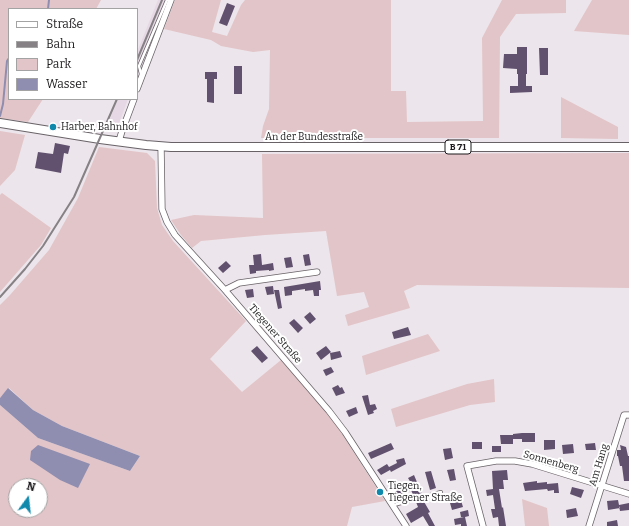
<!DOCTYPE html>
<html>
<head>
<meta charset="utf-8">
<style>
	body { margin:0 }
	#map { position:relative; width:629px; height:526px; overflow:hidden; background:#ece5eb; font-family:Bitter,serif }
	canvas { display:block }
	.legend { position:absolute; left:8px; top:8px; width:130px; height:92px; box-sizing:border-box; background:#fff; border:1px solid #a4a3a4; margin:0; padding:5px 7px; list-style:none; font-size:12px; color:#1c1a1c }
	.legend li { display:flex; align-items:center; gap:8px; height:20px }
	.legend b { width:20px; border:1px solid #a4a3a4 }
	.north { position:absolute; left:8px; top:478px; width:40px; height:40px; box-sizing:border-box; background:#fff; border:1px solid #a4a3a4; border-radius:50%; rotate:15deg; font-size:11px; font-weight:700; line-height:16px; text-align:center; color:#1c1a1c }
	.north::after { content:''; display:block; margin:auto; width:14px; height:18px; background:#1088ac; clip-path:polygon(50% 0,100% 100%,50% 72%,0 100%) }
</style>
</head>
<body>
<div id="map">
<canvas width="629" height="526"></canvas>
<ul class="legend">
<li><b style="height:5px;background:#fff"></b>Straße</li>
<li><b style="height:5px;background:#868185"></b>Bahn</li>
<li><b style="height:11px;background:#e2c5c8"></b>Park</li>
<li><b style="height:11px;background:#8f8db0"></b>Wasser</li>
</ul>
<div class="north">N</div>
</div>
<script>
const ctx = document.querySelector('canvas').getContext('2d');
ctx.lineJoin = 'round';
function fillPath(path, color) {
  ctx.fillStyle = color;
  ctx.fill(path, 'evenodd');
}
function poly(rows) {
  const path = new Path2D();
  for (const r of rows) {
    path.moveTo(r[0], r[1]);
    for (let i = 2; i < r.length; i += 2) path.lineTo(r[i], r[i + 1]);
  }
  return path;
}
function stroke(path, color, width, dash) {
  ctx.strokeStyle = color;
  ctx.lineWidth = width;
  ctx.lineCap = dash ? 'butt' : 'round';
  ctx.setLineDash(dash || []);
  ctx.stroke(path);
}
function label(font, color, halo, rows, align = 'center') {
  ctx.font = font + ' Bitter,serif';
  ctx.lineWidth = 4;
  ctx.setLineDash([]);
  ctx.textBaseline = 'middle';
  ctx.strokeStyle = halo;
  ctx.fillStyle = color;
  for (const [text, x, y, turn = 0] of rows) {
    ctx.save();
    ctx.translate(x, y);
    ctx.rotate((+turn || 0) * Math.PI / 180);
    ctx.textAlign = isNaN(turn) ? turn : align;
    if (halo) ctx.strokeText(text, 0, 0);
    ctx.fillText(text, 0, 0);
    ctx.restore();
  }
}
fillPath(poly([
	[158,0,166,0,137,76,137,52],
	[118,99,128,99,118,126,105,130]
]), '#e6d9e5');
fillPath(poly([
	[0,0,101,0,96,9,9,9,9,99,43,99,28,122,0,118],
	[175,0,221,0,212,32,227,36,241,5,245,0,391,0,391,91,406,91,407,122,483,121,482,38,502,0,566,0,566,13,516,14,500,37,499,138,261,138,263,126,269,109,270,50,253,52,221,46,211,40,164,29],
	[592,0,629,0,629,35,574,31],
	[561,97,618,127,618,139,561,138],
	[0,131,25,135,15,170,0,186],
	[99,147,147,153,155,161,157,208,162,225,173,241,246,321,210,359,242,392,281,360,335,423,385,501,352,507,347,526,0,526,0,405,38,438,130,471,140,456,62,426,33,410,9,388,0,398,0,305,10,295,49,250,78,198],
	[16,486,40,486,40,510,16,510],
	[629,153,629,288,417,285,404,291,410,308,348,326,345,315,369,307,364,292,337,296,326,231,265,235,201,241,192,248,181,235,171,220,194,215,263,218,262,154],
	[2,193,51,228,41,245,0,292,0,195],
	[428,334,440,351,366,375,362,356],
	[494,379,495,402,470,405,396,427,391,409,467,384],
	[522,499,547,508,549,526,525,526]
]), '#e2c5c8');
fillPath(poly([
	[8,388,33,410,62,426,140,456,130,471,38,438,0,405,0,398],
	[38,445,90,464,78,488,60,480,30,460,31,451]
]), '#8f8db0');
stroke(poly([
	[48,9,49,0],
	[0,116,3,104,7,61,9,58]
]), '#8f8db0', 2);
fillPath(poly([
	[227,3,235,6,227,26,219,23],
	[517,47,527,47,527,74,526,74,526,86,532,86,532,92,510,93,510,86,518,86,518,74,517,74,517,69,503,68,504,54,517,54],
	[539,48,548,48,548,75,540,75],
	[234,66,242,66,242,94,234,94],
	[205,72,217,72,217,79,214,79,214,103,207,102,207,79,205,79],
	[55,143,70,146,68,154,64,153,61,173,35,168,38,152,53,154],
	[261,254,262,265,273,263,274,270,269,271,269,270,256,271,256,273,250,274,249,265,254,265,253,255],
	[309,254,311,265,305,266,303,255],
	[291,257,293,267,286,268,284,258],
	[226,261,231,266,223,273,218,268],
	[320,281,321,290,319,290,319,296,314,296,313,290,305,291,305,289,292,291,292,295,285,296,284,287],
	[273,286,274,294,267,295,265,287],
	[253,289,254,297,247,298,245,290],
	[274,290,279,290,282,308,278,309],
	[310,312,316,319,310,324,304,317],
	[294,319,303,328,298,333,289,323],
	[408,327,411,335,394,339,392,332],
	[257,346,268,358,262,363,251,351],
	[326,346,331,352,321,360,316,353],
	[340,351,342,357,331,360,330,353],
	[331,367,334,372,326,376,323,370],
	[338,385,340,388,342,387,345,393,336,396,332,388],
	[368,395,370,405,375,404,377,409,373,411,374,413,368,415,362,396],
	[356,407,358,413,349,417,346,411],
	[522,433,535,433,535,442,522,442,522,439,513,439,513,434],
	[500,435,513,435,513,444,501,444],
	[544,440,555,440,555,449,544,450],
	[472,442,482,442,482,449,472,449],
	[391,443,394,449,371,459,368,453],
	[595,443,596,450,586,450,585,444],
	[573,444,574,453,563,454,562,445],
	[620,445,626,447,628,456,629,456,629,481,624,481,622,466,620,466,618,456,617,456,617,450,621,450],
	[492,446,501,446,501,452,492,452],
	[451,448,453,458,445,460,443,449],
	[404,458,406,464,391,472,390,470,381,475,377,470,387,464,389,467,397,463,396,460],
	[454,469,456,480,450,481,447,470],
	[507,470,508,480,503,480,504,489,499,489,502,508,503,507,506,526,499,526,498,517,493,518,491,509,495,509,493,495,487,496,486,490,493,489,492,471],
	[431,471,436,488,430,490,425,472],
	[414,475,422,494,414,497,411,490,395,499,392,493,400,488,401,490,410,485,409,484,411,483,408,478],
	[537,481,537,483,547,482,547,484,558,483,559,493,554,493,554,490,548,491,547,489,525,491,523,483],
	[572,487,584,490,581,498,570,494],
	[459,494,463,507,452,510,450,503,453,503,451,496],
	[423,500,430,512,428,513,435,526,429,526,423,516,411,523,406,514,418,507,416,502],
	[618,500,619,505,629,503,629,510,620,511,619,506,620,508,608,510,607,501],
	[576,508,578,516,567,518,566,510],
	[468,510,469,516,465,517,467,526,461,526,461,524,455,525,454,519,464,517,461,517,460,512],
	[617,520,618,526,607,526,607,522]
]), '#61516f');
const lane = poly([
	[141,74,139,66,167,0],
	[394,505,441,492]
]);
const street = poly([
	[137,89,171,0],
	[119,141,122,131,134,99],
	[161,146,162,209,167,222,175,235,225,290,329,411,345,432,406,526],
	[225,290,239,283,317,272],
	[483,526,467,466,496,461,515,461,532,464,629,494],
	[589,526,624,415,629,415]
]);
const primary = poly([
	[0,123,100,139,146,145,171,147,629,147]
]);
stroke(lane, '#686267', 4);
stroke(street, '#686267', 7);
stroke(primary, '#686267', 10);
stroke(lane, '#fff', 2.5);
stroke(street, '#fff', 5.5);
stroke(primary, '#fff', 8);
stroke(poly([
	[137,60,162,0],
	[0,297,25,269,43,246,74,197,117,99]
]), '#868185', 2);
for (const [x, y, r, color] of [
	[53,127,4,"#1088ac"],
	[380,492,4,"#1088ac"]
]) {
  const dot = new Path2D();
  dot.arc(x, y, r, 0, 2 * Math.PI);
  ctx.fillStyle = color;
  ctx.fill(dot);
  stroke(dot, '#fff', 1.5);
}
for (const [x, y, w] of [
	[458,147,26]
]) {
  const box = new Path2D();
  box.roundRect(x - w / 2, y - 7, w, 14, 3);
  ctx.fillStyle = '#fff';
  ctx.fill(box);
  stroke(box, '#1c1a1c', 1);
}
label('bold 9px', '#1c1a1c', null, [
	["B 71",458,147]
]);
label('10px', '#1c1a1c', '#fff', [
	["Harber, Bahnhof",61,127],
	["Tiegen,",388,486],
	["Tiegener Straße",388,498]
], 'left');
label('10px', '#1c1a1c', '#fff', [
	["An der Bundesstraße",314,137],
	["Tiegener Straße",275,334,49],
	["Sonnenberg",551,462,16],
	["Am Hang",599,465,-73]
]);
</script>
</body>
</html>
